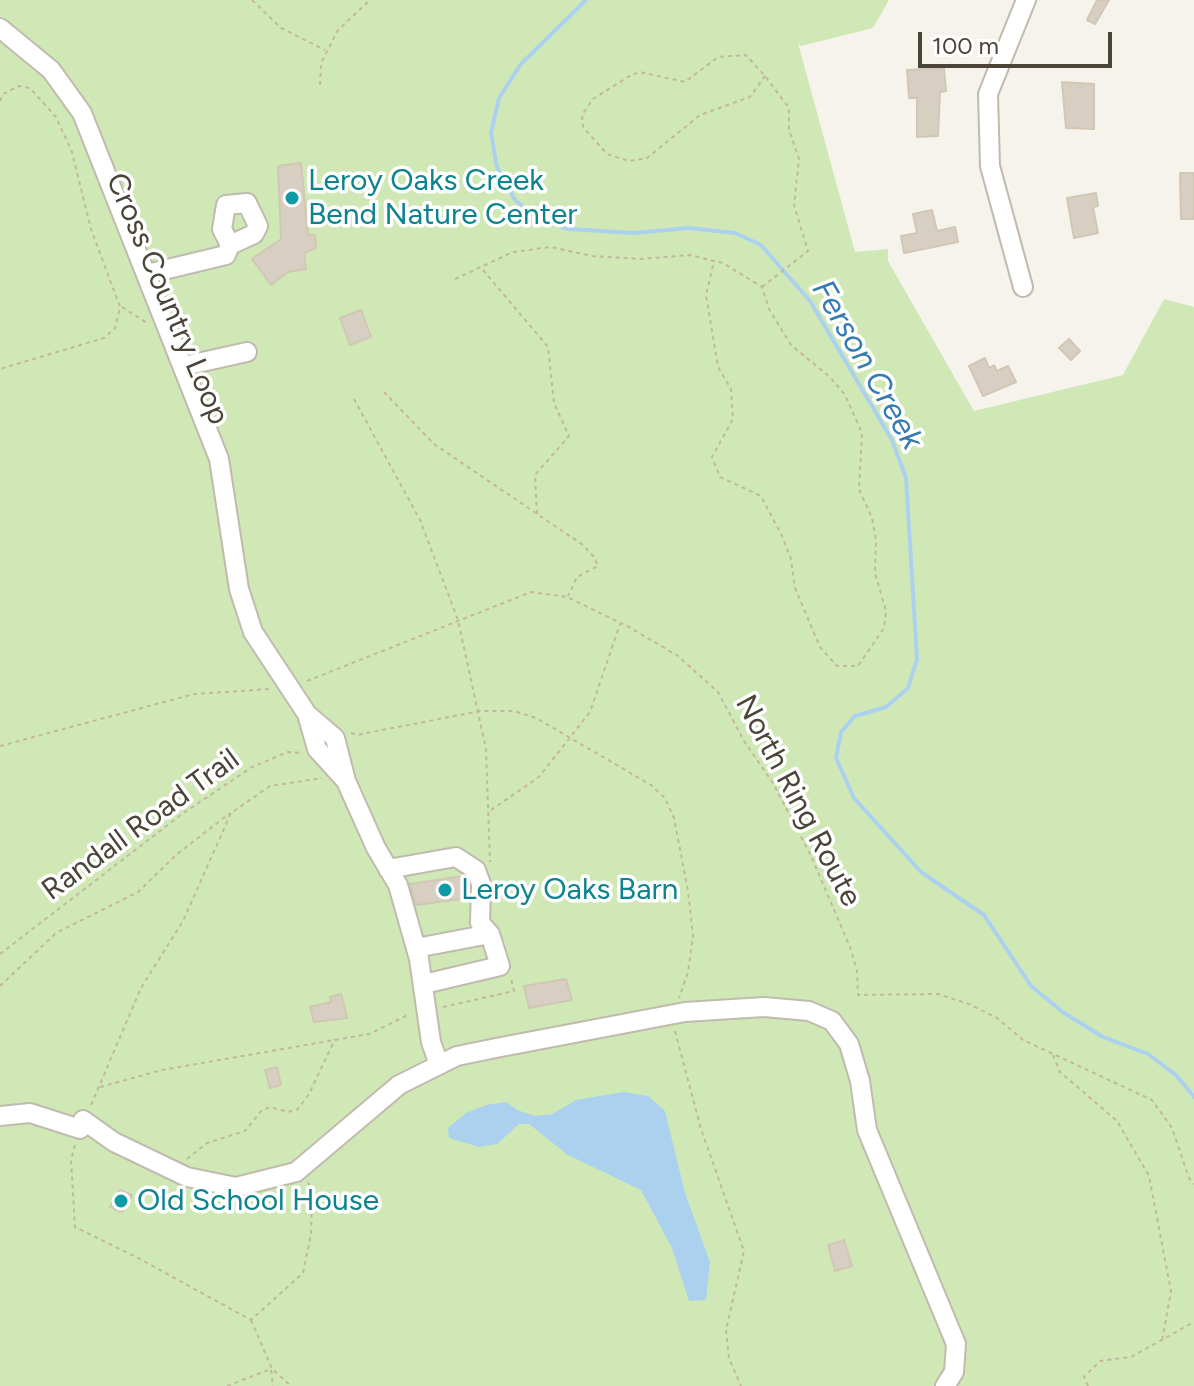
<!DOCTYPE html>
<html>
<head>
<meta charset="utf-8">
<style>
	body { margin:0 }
	#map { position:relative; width:1194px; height:1386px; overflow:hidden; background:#f5f3ec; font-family:Figtree,sans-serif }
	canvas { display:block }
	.scale { position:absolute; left:918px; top:32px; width:194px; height:36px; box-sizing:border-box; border:4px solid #4a4439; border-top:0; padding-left:10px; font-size:24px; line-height:28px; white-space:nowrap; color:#4a4439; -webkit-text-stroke:6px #fff; paint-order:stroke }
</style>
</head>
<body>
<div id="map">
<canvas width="1194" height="1386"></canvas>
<div class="scale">100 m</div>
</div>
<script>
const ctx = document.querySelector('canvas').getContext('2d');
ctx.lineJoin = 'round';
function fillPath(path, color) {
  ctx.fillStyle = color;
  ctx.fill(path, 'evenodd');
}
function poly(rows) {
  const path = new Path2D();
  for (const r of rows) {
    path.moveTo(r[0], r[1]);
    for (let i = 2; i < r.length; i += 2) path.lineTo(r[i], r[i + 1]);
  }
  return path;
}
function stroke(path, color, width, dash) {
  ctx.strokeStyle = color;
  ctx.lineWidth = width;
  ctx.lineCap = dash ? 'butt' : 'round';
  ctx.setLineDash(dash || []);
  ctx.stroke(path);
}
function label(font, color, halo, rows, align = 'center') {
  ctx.font = font + ' Figtree,sans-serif';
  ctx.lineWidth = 7;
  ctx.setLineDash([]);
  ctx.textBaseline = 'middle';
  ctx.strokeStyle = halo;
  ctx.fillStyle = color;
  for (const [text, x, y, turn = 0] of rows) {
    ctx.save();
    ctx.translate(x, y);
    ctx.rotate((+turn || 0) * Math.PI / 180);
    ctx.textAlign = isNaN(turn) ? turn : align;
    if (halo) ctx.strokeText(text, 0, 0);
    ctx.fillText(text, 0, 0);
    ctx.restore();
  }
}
fillPath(poly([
	[0,0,889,0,873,28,801,46,798,43,855,252,888,249,888,261,974,411,1123,375,1164,299,1194,307,1194,1386,0,1386]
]), '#d0e8b6');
fillPath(poly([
	[623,1092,648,1096,665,1111,685,1193,710,1262,706,1300,689,1301,672,1248,641,1190,568,1155,529,1124,519,1124,497,1144,479,1147,449,1138,448,1128,466,1113,486,1105,506,1102,517,1110,535,1116,552,1114,576,1100]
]), '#abd1ef');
stroke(poly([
	[586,0,521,64,499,98,491,133,497,167,515,200,536,218,568,229,634,233,689,228,735,233,761,245,810,301,892,440,906,478,917,659,908,688,886,707,855,716,841,732,836,758,854,798,921,872,984,915,1031,986,1064,1013,1103,1037,1148,1054,1176,1075,1194,1097]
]), '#abd1ef', 4);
const building = poly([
	[1097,0,1109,0,1095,24,1087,20,1097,0],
	[944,68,946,91,940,92,938,136,917,137,917,98,909,98,907,70,944,68],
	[1062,82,1094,84,1094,129,1066,128,1062,82],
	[301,163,308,235,315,235,316,248,304,253,306,269,288,272,271,285,252,259,281,239,278,166,301,163],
	[1180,173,1194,173,1194,219,1181,219,1180,173],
	[1096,193,1098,206,1093,207,1098,233,1074,238,1067,198,1096,193],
	[932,210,937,231,955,227,958,242,904,253,901,236,917,233,913,214,932,210],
	[361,310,371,337,350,345,340,318,361,310],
	[1069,339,1080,351,1071,360,1059,348,1069,339],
	[985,358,989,368,994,365,997,371,1008,366,1016,382,983,396,969,366,985,358],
	[463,876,469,886,469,898,416,905,410,884,463,876],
	[566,979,572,1000,529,1008,524,986,566,979],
	[341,994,347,1018,314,1022,310,1007,331,1002,330,997,341,994],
	[277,1067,281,1085,270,1088,265,1070,277,1067],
	[120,1190,132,1195,122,1212,110,1207,120,1190],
	[844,1240,852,1266,835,1271,828,1245,844,1240]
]);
fillPath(building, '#d7cfc1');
stroke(building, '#d1c7b4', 2);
const minor = poly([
	[0,28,51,70,82,113,219,459,239,589,253,632,307,714,335,738,346,781,376,848,398,885,419,959,431,1042,439,1065,399,1085,296,1172,236,1187,187,1177,114,1142,83,1120],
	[147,274,226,255,230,245,254,234,258,226,247,203,226,205,222,229,230,245],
	[1023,287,990,166,988,94,1026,0],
	[184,366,247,352],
	[307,714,317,749,346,781],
	[388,869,456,857,476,870,481,884,480,923,490,934],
	[416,948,490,934,500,966,424,984],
	[439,1065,457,1056,496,1048,685,1012,764,1007,809,1011,832,1021,849,1044,860,1081,867,1130,956,1344,954,1372,945,1386],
	[0,1116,30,1113,80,1129]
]);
stroke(minor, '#c1bbae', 22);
stroke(poly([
	[252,0,281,28,325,50],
	[320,85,321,63,338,30,370,0],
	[0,101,3,94,19,86,30,88,56,117,72,152,91,229,120,307,115,328,104,338,0,369],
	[483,270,548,347,554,403,569,436,535,475,537,514],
	[455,279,513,252,551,247,592,256,639,259,690,255,714,261,723,263,762,287,769,309,791,345,830,377,845,395,862,433,859,489,872,518,876,540,875,573,886,611,884,628,858,666,837,666,820,647,795,588,791,559,782,536,761,496,720,477,712,457,733,419,731,389,718,367,706,295,714,261],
	[762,287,808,251,794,205,799,159,789,130,789,108,765,76,746,55,718,57,685,82,640,72,631,75,593,99,582,115,583,127,607,154,629,161,647,158,700,115,750,97,765,76],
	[122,307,147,323],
	[384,392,434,444,583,545,594,557,598,566,577,577,568,596],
	[354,399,420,520,458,620,486,749,490,862],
	[307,681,531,592,567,597,629,627,678,656,718,692,744,741,773,783,811,856,850,947,857,971,858,995,938,994,969,1004,997,1018,1023,1040,1152,1100,1172,1128,1189,1178,1194,1184],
	[351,733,357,735,480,711,514,711,536,718,651,785,665,798,674,818,688,891,693,936,688,972,679,998],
	[0,746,194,694,270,689],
	[491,810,539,777,590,712,620,624],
	[0,954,182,814,252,767,288,752,302,753],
	[0,986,56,933,138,892,176,855,230,813],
	[443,1007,514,991,511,978],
	[675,1031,701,1129,744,1251,726,1330,729,1358,741,1386],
	[1053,1055,1060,1072,1117,1121,1149,1176,1171,1291,1162,1341],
	[100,1087,162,1070,369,1034,410,1014],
	[91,1105,141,988,183,921,231,813,270,786,322,778],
	[75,1145,71,1160,75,1227,140,1259,251,1320,303,1273,311,1234,312,1198,308,1181],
	[187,1159,207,1143,245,1131,261,1111,270,1107,288,1112,298,1109,309,1094,335,1039],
	[251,1320,272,1369,291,1386],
	[227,1386,271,1369,273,1386],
	[1088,1386,1084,1377,1100,1361,1131,1357,1194,1322]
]), '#c2b7a0', 2, [4, 4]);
stroke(minor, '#fff', 18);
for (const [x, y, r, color] of [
	[292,198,8,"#0f9aa8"],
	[445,890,8,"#0f9aa8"],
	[121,1201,8,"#0f9aa8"]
]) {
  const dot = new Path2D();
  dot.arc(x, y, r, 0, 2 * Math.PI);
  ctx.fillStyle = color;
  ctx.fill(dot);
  stroke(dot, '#fff', 3);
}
label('30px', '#0d838f', '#fff', [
	["Leroy Oaks Creek",308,181],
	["Bend Nature Center",308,215],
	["Leroy Oaks Barn",461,890],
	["Old School House",137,1201]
], 'left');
label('30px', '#4a4439', '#fff', [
	["Cross Country Loop",167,299,67],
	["North Ring Route",798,801,62],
	["Randall Road Trail",141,825,-36]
]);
label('italic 32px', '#347ab4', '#fff', [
	["Ferson Creek",867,365,60]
]);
</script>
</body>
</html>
